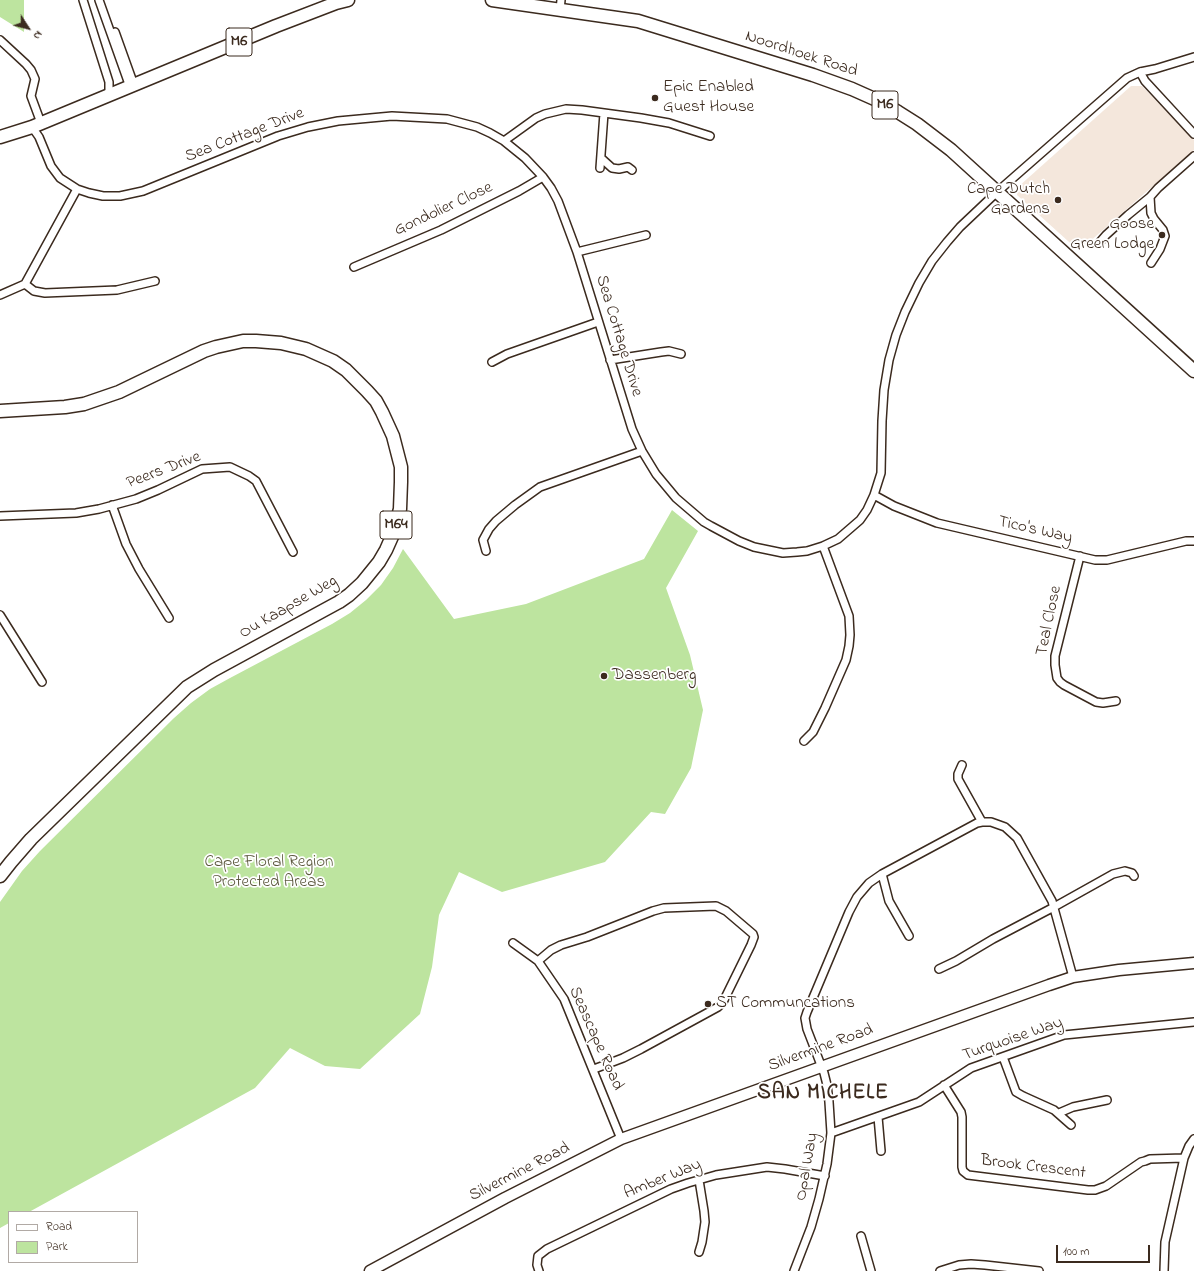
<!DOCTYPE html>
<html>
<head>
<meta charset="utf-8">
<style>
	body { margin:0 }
	#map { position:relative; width:1194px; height:1271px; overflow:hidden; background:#fff; font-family:"Indie Flower",sans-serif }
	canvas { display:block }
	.legend { position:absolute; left:8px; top:1211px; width:130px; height:52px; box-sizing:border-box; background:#fff; border:1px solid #b1aaa5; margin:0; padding:5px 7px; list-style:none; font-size:12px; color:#3b2a1e }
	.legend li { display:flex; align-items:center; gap:8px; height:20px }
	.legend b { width:20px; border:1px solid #b1aaa5 }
	.north { position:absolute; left:8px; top:8px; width:40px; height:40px; -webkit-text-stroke:3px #fff; paint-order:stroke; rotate:126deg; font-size:11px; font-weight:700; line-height:16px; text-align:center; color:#3b2a1e }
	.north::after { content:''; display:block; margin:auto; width:14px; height:18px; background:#3b2a1e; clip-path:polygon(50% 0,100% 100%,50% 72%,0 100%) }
	.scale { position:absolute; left:1056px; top:1245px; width:94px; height:18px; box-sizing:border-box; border:2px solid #3b2a1e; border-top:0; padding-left:5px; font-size:12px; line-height:14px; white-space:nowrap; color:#3b2a1e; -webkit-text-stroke:3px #fff; paint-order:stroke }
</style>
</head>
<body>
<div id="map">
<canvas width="1194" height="1271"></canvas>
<ul class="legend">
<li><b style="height:5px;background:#fff"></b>Road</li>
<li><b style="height:11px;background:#bde49f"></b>Park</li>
</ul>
<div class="north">N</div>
<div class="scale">100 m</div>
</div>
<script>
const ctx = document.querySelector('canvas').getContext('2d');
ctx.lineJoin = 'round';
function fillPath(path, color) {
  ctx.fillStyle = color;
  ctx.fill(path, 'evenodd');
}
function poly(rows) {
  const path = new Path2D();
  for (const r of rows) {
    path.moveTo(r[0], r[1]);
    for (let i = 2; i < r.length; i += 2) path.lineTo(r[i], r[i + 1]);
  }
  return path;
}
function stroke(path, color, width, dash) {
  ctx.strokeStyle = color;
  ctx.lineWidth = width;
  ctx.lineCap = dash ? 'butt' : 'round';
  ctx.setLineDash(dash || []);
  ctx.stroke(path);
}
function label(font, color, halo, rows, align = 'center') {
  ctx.font = font + ' "Indie Flower",sans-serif';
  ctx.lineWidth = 3.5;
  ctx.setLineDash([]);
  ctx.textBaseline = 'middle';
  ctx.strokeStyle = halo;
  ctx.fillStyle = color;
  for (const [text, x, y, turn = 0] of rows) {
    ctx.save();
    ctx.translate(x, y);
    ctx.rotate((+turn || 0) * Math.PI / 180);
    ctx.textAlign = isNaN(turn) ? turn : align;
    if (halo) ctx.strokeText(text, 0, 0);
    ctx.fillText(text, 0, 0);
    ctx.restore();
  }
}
fillPath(poly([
	[1131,86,1142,86,1194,140,1194,150,1079,251,1017,195,1018,187]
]), '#f4e7dc');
fillPath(poly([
	[0,0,24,0,24,32,0,17],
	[672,510,698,531,666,588,690,655,703,710,691,768,665,814,651,812,605,862,502,892,459,872,439,915,432,967,420,1014,360,1069,325,1066,290,1048,255,1088,29,1212,9,1212,9,1223,0,1228,0,902,22,871,40,851,174,718,191,703,210,689,230,678,332,624,350,613,366,600,381,585,393,568,403,549,454,619,526,604,644,559]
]), '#bde49f');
const street = poly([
	[83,0,109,82,109,95],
	[99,0,130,87],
	[560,10,561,0],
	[115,32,134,85],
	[0,40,26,64,31,70,35,79,31,96,41,123],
	[1140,72,1145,81,1194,134],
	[32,127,39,137,51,166,60,178,77,189,89,193,103,196,120,196,143,191,278,136,308,127,338,121,392,116,447,119,477,127,490,133,504,141,525,158,543,177,551,188,558,201,577,252,632,429,642,451,656,474,676,498,704,522,711,526,739,541,754,547,783,553,797,552,807,551,823,546,838,539,860,520,867,510,874,495,881,473,882,421,884,390,889,360,896,335,905,312,919,283,932,261,947,242,960,227,997,192,1127,78,1140,72,1155,69,1194,57],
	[504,141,536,118,545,114,566,109,582,110,641,118,669,123,710,136],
	[601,158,612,168,619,169,628,167,632,170],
	[600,168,604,113],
	[1099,243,1106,235,1128,215,1150,197],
	[577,252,646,235],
	[1151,263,1160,249,1165,236,1163,230,1154,219,1151,213,1150,197,1158,188,1194,156],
	[354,267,441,230,519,191,543,177],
	[25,284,34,291,45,293,117,290,155,281],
	[0,295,25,284,77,189],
	[610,360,661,352,669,351,681,354],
	[492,362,507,354,598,322],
	[874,495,894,506,937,523,1095,560,1107,560,1186,541,1194,541],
	[112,505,126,544,139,569,169,618],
	[0,516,76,513,99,509,136,499,158,490,202,469,230,467,249,476,256,481,293,552],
	[486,551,483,540,489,529,496,521,515,505,540,487,642,451],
	[1080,556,1055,656,1055,665,1057,678,1060,682,1064,685,1096,702,1103,703,1116,701],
	[0,615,42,682],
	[804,741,813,732,825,708,846,660,849,646,850,635,849,616,823,546],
	[962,765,958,774,958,779,982,822],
	[882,874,889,901,909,936],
	[513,943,538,961,564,999,621,1139],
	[538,961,551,950,561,945,587,937,653,911,664,908,716,906,726,911,753,934,754,937,751,945,723,1002,718,1007,641,1049,623,1058,594,1069],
	[939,969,956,961,993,939,1054,907,1113,874,1125,871,1132,873,1134,876],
	[1003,1057,1016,1092,1023,1096,1054,1110,1071,1125],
	[944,1085,961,1112,962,1117,962,1167,963,1171,968,1175,1088,1190,1095,1190,1106,1186,1141,1162,1145,1161,1150,1159,1184,1158],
	[1059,1113,1073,1107,1107,1100],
	[878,1117,881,1151],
	[831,1133,919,1102,971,1068,1064,1035,1194,1022],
	[699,1180,704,1211,705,1222,702,1242,699,1252],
	[861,1236,871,1271],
	[539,1271,537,1265,538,1256,547,1249,671,1189,688,1183,716,1175,767,1167,785,1169,825,1176],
	[794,1271,811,1227,819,1199,827,1164,831,1133,829,1102,827,1085,824,1073,807,1029,805,1018,807,1012,849,912,857,897,869,883,882,874,977,823,982,822,991,822,1005,827,1017,838,1052,901,1073,977],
	[940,1271,959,1265,971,1264,985,1265,1039,1271],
	[1164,1271,1165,1242,1184,1158,1189,1146,1194,1139]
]);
const secondary = poly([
	[370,1271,505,1198,621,1139,1049,985,1073,977,1119,970,1194,963]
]);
const primary = poly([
	[492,0,638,21,813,75,852,89,879,101,898,112,917,124,951,150,1194,371],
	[0,137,32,127,276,26,336,3,348,0],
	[0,411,65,407,84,404,119,392,204,351,216,347,243,341,256,341,281,343,306,349,333,361,346,370,367,391,376,401,382,412,393,436,401,467,401,482,400,509,394,532,386,550,379,562,362,583,349,595,339,602,214,670,187,687,31,839,11,862,0,876]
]);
stroke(street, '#3b2a1e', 10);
stroke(secondary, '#3b2a1e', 13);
stroke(primary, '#3b2a1e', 15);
stroke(street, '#fff', 7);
stroke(secondary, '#fff', 10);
stroke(primary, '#fff', 12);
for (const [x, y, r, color] of [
	[655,98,4,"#3b2a1e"],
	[1058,200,4,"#3b2a1e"],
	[1162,235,4,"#3b2a1e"],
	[604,676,4,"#3b2a1e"],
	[708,1004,4,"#3b2a1e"]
]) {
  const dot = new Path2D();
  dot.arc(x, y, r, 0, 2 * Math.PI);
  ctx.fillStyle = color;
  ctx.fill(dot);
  stroke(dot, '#fff', 1.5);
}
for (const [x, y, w] of [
	[239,42,26],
	[885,105,26],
	[396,525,32]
]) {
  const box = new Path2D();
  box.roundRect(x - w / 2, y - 14, w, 28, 3);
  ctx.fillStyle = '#fff';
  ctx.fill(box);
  stroke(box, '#3b2a1e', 1);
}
label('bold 16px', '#3b2a1e', null, [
	["M6",239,42],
	["M6",885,105],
	["M64",396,525]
]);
label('17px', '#3b2a1e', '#fff', [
	["Noordhoek Road",801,55,18],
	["Sea Cottage Drive",245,136,-21],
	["Gondolier Close",444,210,-25],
	["Sea Cottage Drive",618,336,73],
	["Peers Drive",164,471,-21],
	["Tico's Way",1035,531,13],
	["Ou Kaapse Weg",289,608,-30],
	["Teal Close",1050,621,-78],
	["Seascape Road",595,1039,66],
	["Turquoise Way",1013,1040,-19],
	["Silvermine Road",821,1049,-20],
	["Opal Way",808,1167,-80],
	["Brook Crescent",1033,1168,7],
	["Silvermine Road",520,1173,-27],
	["Amber Way",663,1180,-22]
]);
label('17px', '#3b2a1e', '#fff', [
	["Epic Enabled",663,88],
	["Guest House",663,108],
	["Cape Dutch",1050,190,"right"],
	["Gardens",1050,210,"right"],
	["Goose",1154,225,"right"],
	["Green Lodge",1154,245,"right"],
	["Dassenberg",612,676],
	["ST Communcations",716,1004]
], 'left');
label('17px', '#5c583e', '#fff', [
	["Cape Floral Region",269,863],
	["Protected Areas",269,883]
]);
ctx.letterSpacing = '1px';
label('bold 21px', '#3b2a1e', '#fff', [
	["SAN MICHELE",823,1095]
]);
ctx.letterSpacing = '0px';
</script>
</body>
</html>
